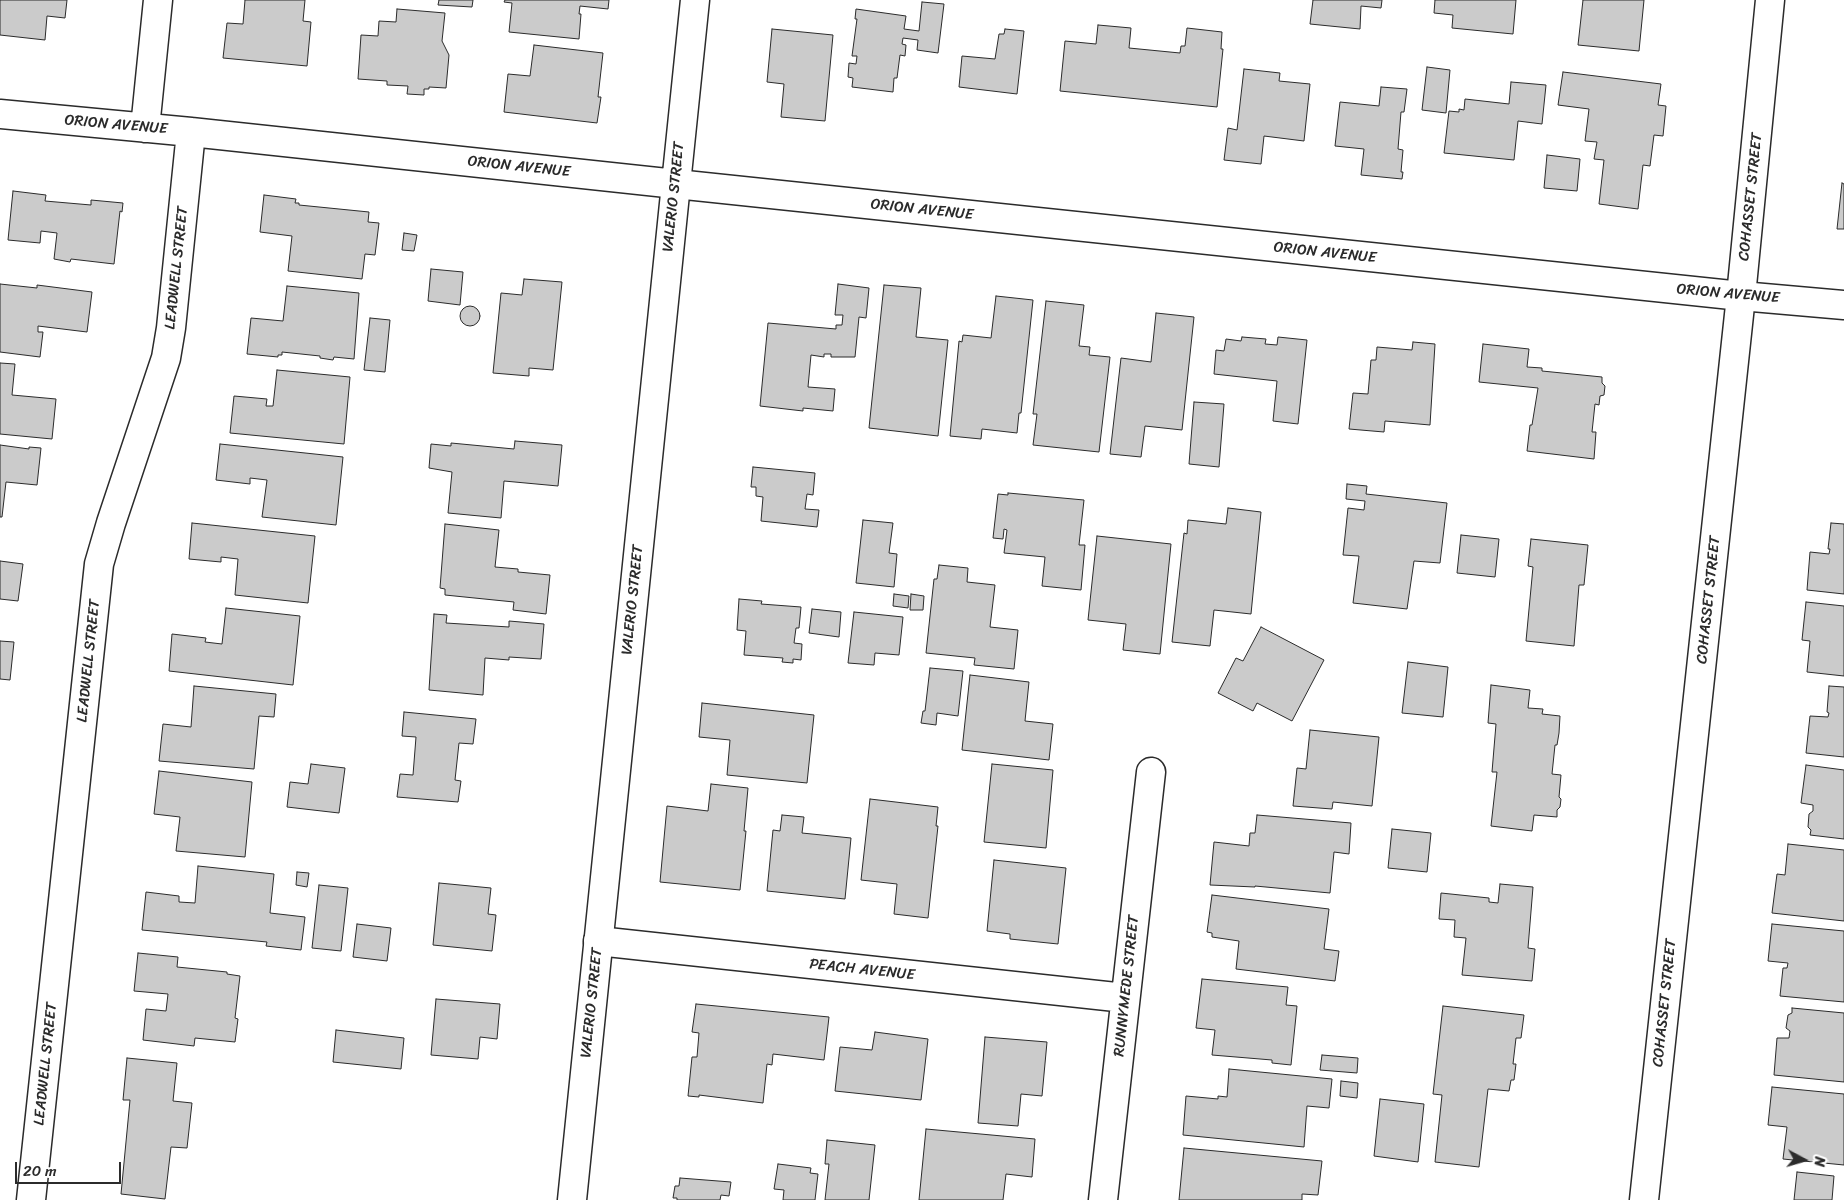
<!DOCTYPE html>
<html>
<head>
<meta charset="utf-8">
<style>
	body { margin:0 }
	#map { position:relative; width:1844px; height:1200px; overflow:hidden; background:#fff; font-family:Sriracha,sans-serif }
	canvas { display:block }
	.north { position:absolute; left:1779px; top:1135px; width:50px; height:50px; -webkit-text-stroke:4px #fff; paint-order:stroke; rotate:96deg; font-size:14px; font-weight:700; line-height:20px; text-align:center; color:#2b2b2b }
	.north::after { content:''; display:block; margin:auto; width:18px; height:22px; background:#2b2b2b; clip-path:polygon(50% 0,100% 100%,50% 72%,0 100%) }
	.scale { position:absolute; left:15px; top:1162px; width:106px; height:22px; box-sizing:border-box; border:2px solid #2b2b2b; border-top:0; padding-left:6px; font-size:15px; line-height:18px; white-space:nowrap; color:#2b2b2b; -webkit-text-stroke:4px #fff; paint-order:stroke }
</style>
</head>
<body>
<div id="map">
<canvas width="1844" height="1200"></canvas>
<div class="north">N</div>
<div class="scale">20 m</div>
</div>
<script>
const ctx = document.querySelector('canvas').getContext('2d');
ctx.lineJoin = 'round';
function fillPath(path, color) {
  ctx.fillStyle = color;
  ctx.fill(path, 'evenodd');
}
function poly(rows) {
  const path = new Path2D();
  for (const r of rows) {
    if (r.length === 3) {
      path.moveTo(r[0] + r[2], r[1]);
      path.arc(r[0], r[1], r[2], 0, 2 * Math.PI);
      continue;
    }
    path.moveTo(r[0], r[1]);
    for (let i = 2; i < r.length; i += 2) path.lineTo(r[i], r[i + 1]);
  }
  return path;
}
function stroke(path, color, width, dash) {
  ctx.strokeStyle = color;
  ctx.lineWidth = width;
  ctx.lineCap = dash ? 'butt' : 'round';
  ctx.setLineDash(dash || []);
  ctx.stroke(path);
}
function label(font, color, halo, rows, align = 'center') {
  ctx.font = font + ' Sriracha,sans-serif';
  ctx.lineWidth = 5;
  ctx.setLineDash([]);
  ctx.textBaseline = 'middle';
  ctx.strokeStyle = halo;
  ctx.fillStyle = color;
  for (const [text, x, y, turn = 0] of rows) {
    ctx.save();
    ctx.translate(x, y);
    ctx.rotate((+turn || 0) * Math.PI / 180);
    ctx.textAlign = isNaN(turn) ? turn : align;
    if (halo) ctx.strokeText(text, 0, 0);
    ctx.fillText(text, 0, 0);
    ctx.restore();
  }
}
const building = poly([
	[0,0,67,0,65,18,47,16,45,40,0,35,0,0],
	[245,0,305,0,303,21,311,22,307,66,223,58,227,23,243,24,245,0],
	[439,0,473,0,472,7,438,5,439,0],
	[505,0,609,0,608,9,580,6,579,14,581,14,579,39,509,32,512,3,504,2,505,0],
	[1313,0,1382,0,1381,8,1361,6,1360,29,1310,24,1313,0],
	[1435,0,1516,0,1513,34,1452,28,1453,15,1434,13,1435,0],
	[1583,0,1644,0,1639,51,1578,45,1583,0],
	[922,2,944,4,938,53,917,50,918,40,903,38,902,44,906,45,905,56,900,55,897,78,894,78,893,92,852,87,853,78,848,77,849,63,856,64,857,56,852,56,857,19,855,19,856,9,906,16,904,29,919,31,922,2],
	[397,9,445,13,442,41,449,55,446,88,429,87,429,89,424,89,424,95,407,94,408,86,387,85,387,81,358,79,361,35,378,36,379,21,396,22,397,9],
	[1098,25,1131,28,1129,48,1180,53,1181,46,1185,46,1187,28,1222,32,1221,49,1223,49,1217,107,1060,91,1065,41,1096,44,1098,25],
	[772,29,833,35,825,121,781,117,784,84,767,82,772,29],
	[1005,29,1024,31,1017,94,959,87,962,56,995,59,999,34,1004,34,1005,29],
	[534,45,603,53,598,97,601,97,597,123,504,112,508,74,530,76,534,45],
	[1427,67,1450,70,1446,113,1422,110,1427,67],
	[1244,69,1280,73,1279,81,1310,84,1304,141,1264,136,1261,164,1224,160,1228,128,1237,130,1244,69],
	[1563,72,1661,84,1658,105,1666,106,1663,136,1654,135,1650,166,1643,165,1638,209,1599,204,1604,160,1594,159,1597,142,1585,141,1589,109,1558,105,1563,72],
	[1511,82,1546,85,1542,124,1518,121,1514,160,1444,153,1449,111,1459,112,1459,109,1464,110,1465,99,1509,104,1511,82],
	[1381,87,1407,89,1404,112,1401,112,1398,149,1403,150,1401,172,1403,172,1402,179,1361,175,1364,149,1335,146,1340,102,1379,106,1381,87],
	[1547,155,1580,159,1577,191,1544,188,1547,155],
	[1842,183,1844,184,1844,229,1837,229,1842,183],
	[13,191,46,195,45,201,91,205,91,200,123,203,122,212,120,211,114,264,71,259,70,262,54,259,57,233,41,231,40,243,8,240,13,191],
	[264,195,296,199,295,203,299,203,299,205,369,212,368,222,379,223,375,255,365,254,362,279,288,271,292,236,260,232,264,195],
	[404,233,417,235,414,251,402,250,404,233],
	[431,269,463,272,460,305,428,301,431,269],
	[524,279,562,282,553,370,529,368,529,376,493,373,501,293,522,295,524,279],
	[0,284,37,288,37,285,92,292,87,332,38,326,38,332,43,332,40,357,0,352,0,284],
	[838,284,869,288,866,318,859,317,855,357,831,357,831,354,824,354,824,357,811,355,808,387,835,389,833,411,803,408,803,411,760,406,768,323,836,329,836,325,842,325,843,315,835,315,838,284],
	[884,285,921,288,916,337,948,340,938,436,869,428,884,285],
	[287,286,359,293,354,359,334,357,333,360,320,358,320,356,282,352,282,355,278,355,278,357,247,354,251,318,283,321,287,286],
	[996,296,1033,300,1021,413,1019,413,1017,433,982,429,981,439,950,436,959,341,962,342,963,335,991,338,996,296],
	[1046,301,1084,305,1079,346,1090,347,1089,355,1110,357,1099,452,1033,445,1037,414,1033,414,1046,301],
	[470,316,10],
	[1156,313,1194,317,1182,430,1145,426,1141,457,1110,454,1121,358,1151,362,1156,313],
	[370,318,390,320,385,372,364,370,370,318],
	[1242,337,1266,339,1265,344,1277,345,1278,337,1307,340,1298,424,1273,421,1277,381,1214,374,1216,350,1224,351,1226,339,1241,341,1242,337],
	[1413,342,1435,344,1430,425,1385,421,1384,432,1349,429,1353,393,1368,394,1371,360,1376,360,1377,347,1412,350,1413,342],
	[1483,344,1529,349,1527,367,1542,368,1542,371,1602,377,1602,383,1605,386,1604,395,1600,396,1599,405,1595,404,1592,432,1596,432,1594,459,1527,451,1530,425,1532,425,1538,388,1479,382,1483,344],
	[0,363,15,364,12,395,56,399,52,439,0,434,0,363],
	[277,370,350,377,344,444,230,433,234,396,267,399,266,406,273,406,277,370],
	[1194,402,1224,404,1219,467,1189,464,1194,402],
	[515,441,562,445,558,486,504,481,501,518,448,513,452,472,429,468,431,444,451,446,451,443,514,449,515,441],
	[220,444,343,457,336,525,262,517,267,480,250,478,250,484,216,480,220,444],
	[0,445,29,449,29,447,41,448,37,485,6,482,2,517,0,517,0,445],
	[753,467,815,473,813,495,807,494,805,509,819,510,817,527,761,521,763,497,756,496,756,487,751,487,753,467],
	[1347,484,1367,486,1366,494,1447,503,1440,563,1414,561,1407,609,1353,603,1359,556,1343,555,1348,508,1364,510,1365,501,1346,499,1347,484],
	[1008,493,1084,500,1079,545,1085,545,1081,590,1042,586,1045,557,1004,553,1007,530,1004,529,1003,539,993,538,998,494,1008,495,1008,493],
	[1228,508,1261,512,1251,614,1214,610,1210,646,1172,642,1184,533,1187,534,1188,520,1226,524,1228,508],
	[863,520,893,523,889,553,897,554,894,587,856,583,863,520],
	[192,523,315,536,308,603,235,595,238,559,221,557,221,562,189,559,192,523],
	[1831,523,1844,524,1844,594,1807,590,1810,552,1829,554,1830,549,1828,549,1831,523],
	[445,524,499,530,495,567,518,569,518,572,550,575,546,614,513,610,514,602,445,595,445,589,440,588,445,524],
	[1461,535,1499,539,1495,577,1457,573,1461,535],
	[1097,536,1171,544,1160,654,1123,650,1126,624,1088,620,1097,536],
	[1531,539,1588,545,1584,585,1579,585,1574,646,1526,641,1533,567,1528,566,1531,539],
	[0,561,23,564,18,601,0,599,0,561],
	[939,565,968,568,967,582,995,585,990,627,1018,630,1014,669,974,665,975,658,926,653,934,579,937,579,939,565],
	[894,594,909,596,908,608,893,606,894,594],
	[911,594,924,596,923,610,910,610,911,594],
	[739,599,762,601,761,604,801,607,799,628,796,628,794,643,802,644,801,660,793,659,793,663,782,662,783,658,744,655,746,631,737,630,739,599],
	[1806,602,1844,606,1844,676,1807,672,1810,641,1802,640,1806,602],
	[226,608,300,616,293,685,169,671,172,634,206,638,205,642,222,644,226,608],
	[812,609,841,612,839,637,809,633,812,609],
	[854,612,903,617,899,655,875,653,874,665,848,663,854,612],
	[434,614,447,615,446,623,509,627,509,621,544,624,541,659,509,657,509,660,485,658,483,695,429,690,434,614],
	[1261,627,1324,660,1292,721,1257,703,1253,711,1218,693,1236,658,1243,661,1261,627],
	[0,641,14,642,10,680,0,679,0,641],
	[1408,662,1448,667,1443,717,1402,713,1408,662],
	[930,668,963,671,958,716,937,713,936,725,921,723,923,711,925,711,930,668],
	[970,675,1029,682,1025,721,1053,724,1049,760,962,750,970,675],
	[1491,685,1530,690,1528,708,1543,709,1542,714,1560,716,1559,733,1557,745,1555,745,1552,774,1561,775,1559,797,1561,799,1560,807,1557,810,1557,817,1534,815,1532,831,1491,826,1497,772,1492,772,1496,724,1488,723,1491,685],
	[194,686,276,694,274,717,259,716,254,769,159,761,163,724,191,727,194,686],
	[1829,686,1844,687,1844,757,1806,753,1810,716,1828,717,1829,713,1827,712,1829,686],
	[702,703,814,715,807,783,727,775,730,740,699,737,702,703],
	[404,712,476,719,473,744,459,743,455,780,461,781,458,802,397,797,400,774,413,775,416,737,402,736,404,712],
	[1310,730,1379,737,1372,806,1333,802,1332,809,1293,806,1297,768,1306,769,1310,730],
	[311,764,345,768,339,813,287,807,290,782,308,784,311,764],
	[992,764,1053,770,1046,848,984,842,992,764],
	[1806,765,1844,770,1844,839,1810,835,1811,830,1808,827,1809,814,1813,811,1813,805,1801,803,1806,765],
	[159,771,252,782,245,857,176,851,180,817,154,814,159,771],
	[711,784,748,788,744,831,746,831,740,890,660,882,667,806,708,811,711,784],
	[870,799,938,807,936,826,938,826,928,918,894,914,897,884,861,880,870,799],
	[782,815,804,817,802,833,851,838,845,899,767,891,773,830,780,831,782,815],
	[1257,815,1351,823,1349,854,1334,852,1330,893,1255,886,1255,887,1210,885,1214,842,1249,846,1250,833,1255,833,1257,815],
	[1392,829,1431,833,1427,872,1388,868,1392,829],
	[1788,844,1844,850,1844,921,1772,913,1777,874,1785,875,1788,844],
	[994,860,1066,868,1058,944,1010,939,1010,934,987,931,994,860],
	[198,866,274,874,270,913,305,917,301,950,266,946,267,942,142,930,146,892,179,896,179,902,195,903,198,866],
	[297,872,309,873,307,887,296,885,297,872],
	[439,883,491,888,488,914,496,915,492,951,433,945,439,883],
	[1500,884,1533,887,1528,948,1535,949,1532,981,1462,975,1466,938,1454,937,1455,920,1439,919,1441,893,1489,898,1489,902,1498,903,1500,884],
	[319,885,348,888,341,951,312,948,319,885],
	[1212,895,1329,909,1324,949,1339,951,1335,981,1236,969,1239,941,1212,937,1212,933,1207,932,1212,895],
	[357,924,391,928,387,961,353,957,357,924],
	[1772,924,1844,931,1844,1002,1780,996,1783,968,1787,968,1788,963,1768,961,1772,924],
	[138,953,178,957,177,967,227,972,227,974,240,976,235,1018,238,1019,235,1042,195,1038,194,1046,143,1040,146,1009,166,1011,168,994,134,991,138,953],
	[1202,979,1288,987,1286,1005,1297,1006,1291,1065,1272,1063,1272,1060,1212,1055,1215,1030,1196,1028,1202,979],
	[436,999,500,1004,497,1039,480,1037,478,1059,431,1055,436,999],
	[696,1004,829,1017,824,1060,773,1054,772,1065,767,1064,763,1103,699,1095,699,1097,688,1096,692,1057,697,1057,699,1033,692,1032,696,1004],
	[1443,1006,1524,1015,1521,1038,1516,1038,1513,1064,1516,1064,1514,1080,1511,1080,1509,1091,1488,1089,1479,1167,1435,1162,1442,1095,1433,1094,1443,1006],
	[1792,1008,1844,1013,1844,1082,1774,1075,1777,1038,1789,1038,1790,1031,1786,1028,1788,1015,1792,1013,1792,1008],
	[336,1030,404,1038,401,1069,333,1062,336,1030],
	[875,1032,928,1039,921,1100,835,1091,840,1047,872,1050,875,1032],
	[985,1037,1047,1042,1042,1096,1021,1094,1018,1126,978,1123,985,1037],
	[1322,1055,1358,1058,1357,1073,1320,1070,1322,1055],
	[127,1058,177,1063,173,1101,192,1103,187,1148,171,1147,165,1199,121,1194,130,1100,123,1100,127,1058],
	[1229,1069,1332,1079,1329,1108,1307,1106,1304,1147,1183,1135,1186,1096,1218,1099,1218,1096,1227,1097,1229,1069],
	[1341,1081,1358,1083,1357,1098,1340,1096,1341,1081],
	[1772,1087,1844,1094,1844,1165,1783,1159,1787,1127,1768,1125,1772,1087],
	[1380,1099,1424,1104,1418,1162,1374,1156,1380,1099],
	[926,1129,1035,1139,1032,1177,1006,1174,1003,1200,919,1200,926,1129],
	[827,1140,875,1145,869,1200,825,1200,829,1164,825,1164,827,1140],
	[1184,1148,1322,1161,1318,1195,1302,1194,1302,1200,1179,1200,1184,1148],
	[778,1164,811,1168,810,1173,818,1174,815,1200,783,1200,784,1190,774,1189,778,1164],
	[1797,1172,1834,1176,1832,1200,1794,1200,1797,1172],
	[680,1178,731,1182,729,1196,721,1195,720,1200,677,1200,677,1198,673,1198,675,1186,679,1186,680,1178]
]);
fillPath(building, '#cbcbcb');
stroke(building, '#2b2b2b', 1);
const street = poly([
	[0,114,191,132,676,184,695,0],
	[145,128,158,0],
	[598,941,1125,998],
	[31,1200,99,564,111,523,166,358,171,328,191,132],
	[1103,1200,1151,772],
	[1644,1200,1741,296,1770,0]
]);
const secondary = poly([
	[572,1200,676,184,1741,296,1844,305]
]);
stroke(street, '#2b2b2b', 31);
stroke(secondary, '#2b2b2b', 31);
stroke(street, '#fff', 28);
stroke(secondary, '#fff', 28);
label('15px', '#2b2b2b', '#fff', [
	["ORION AVENUE",116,125,5],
	["ORION AVENUE",519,167,6],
	["VALERIO STREET",674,197,-84],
	["COHASSET STREET",1751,197,-84],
	["ORION AVENUE",922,210,6],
	["ORION AVENUE",1325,253,6],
	["LEADWELL STREET",177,268,-84],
	["ORION AVENUE",1728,294,5],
	["VALERIO STREET",633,600,-84],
	["COHASSET STREET",1709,600,-84],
	["LEADWELL STREET",89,661,-84],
	["PEACH AVENUE",862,970,6],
	["RUNNYMEDE STREET",1127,986,-84],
	["VALERIO STREET",592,1003,-84],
	["COHASSET STREET",1665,1003,-84],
	["LEADWELL STREET",46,1064,-84]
]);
</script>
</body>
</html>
